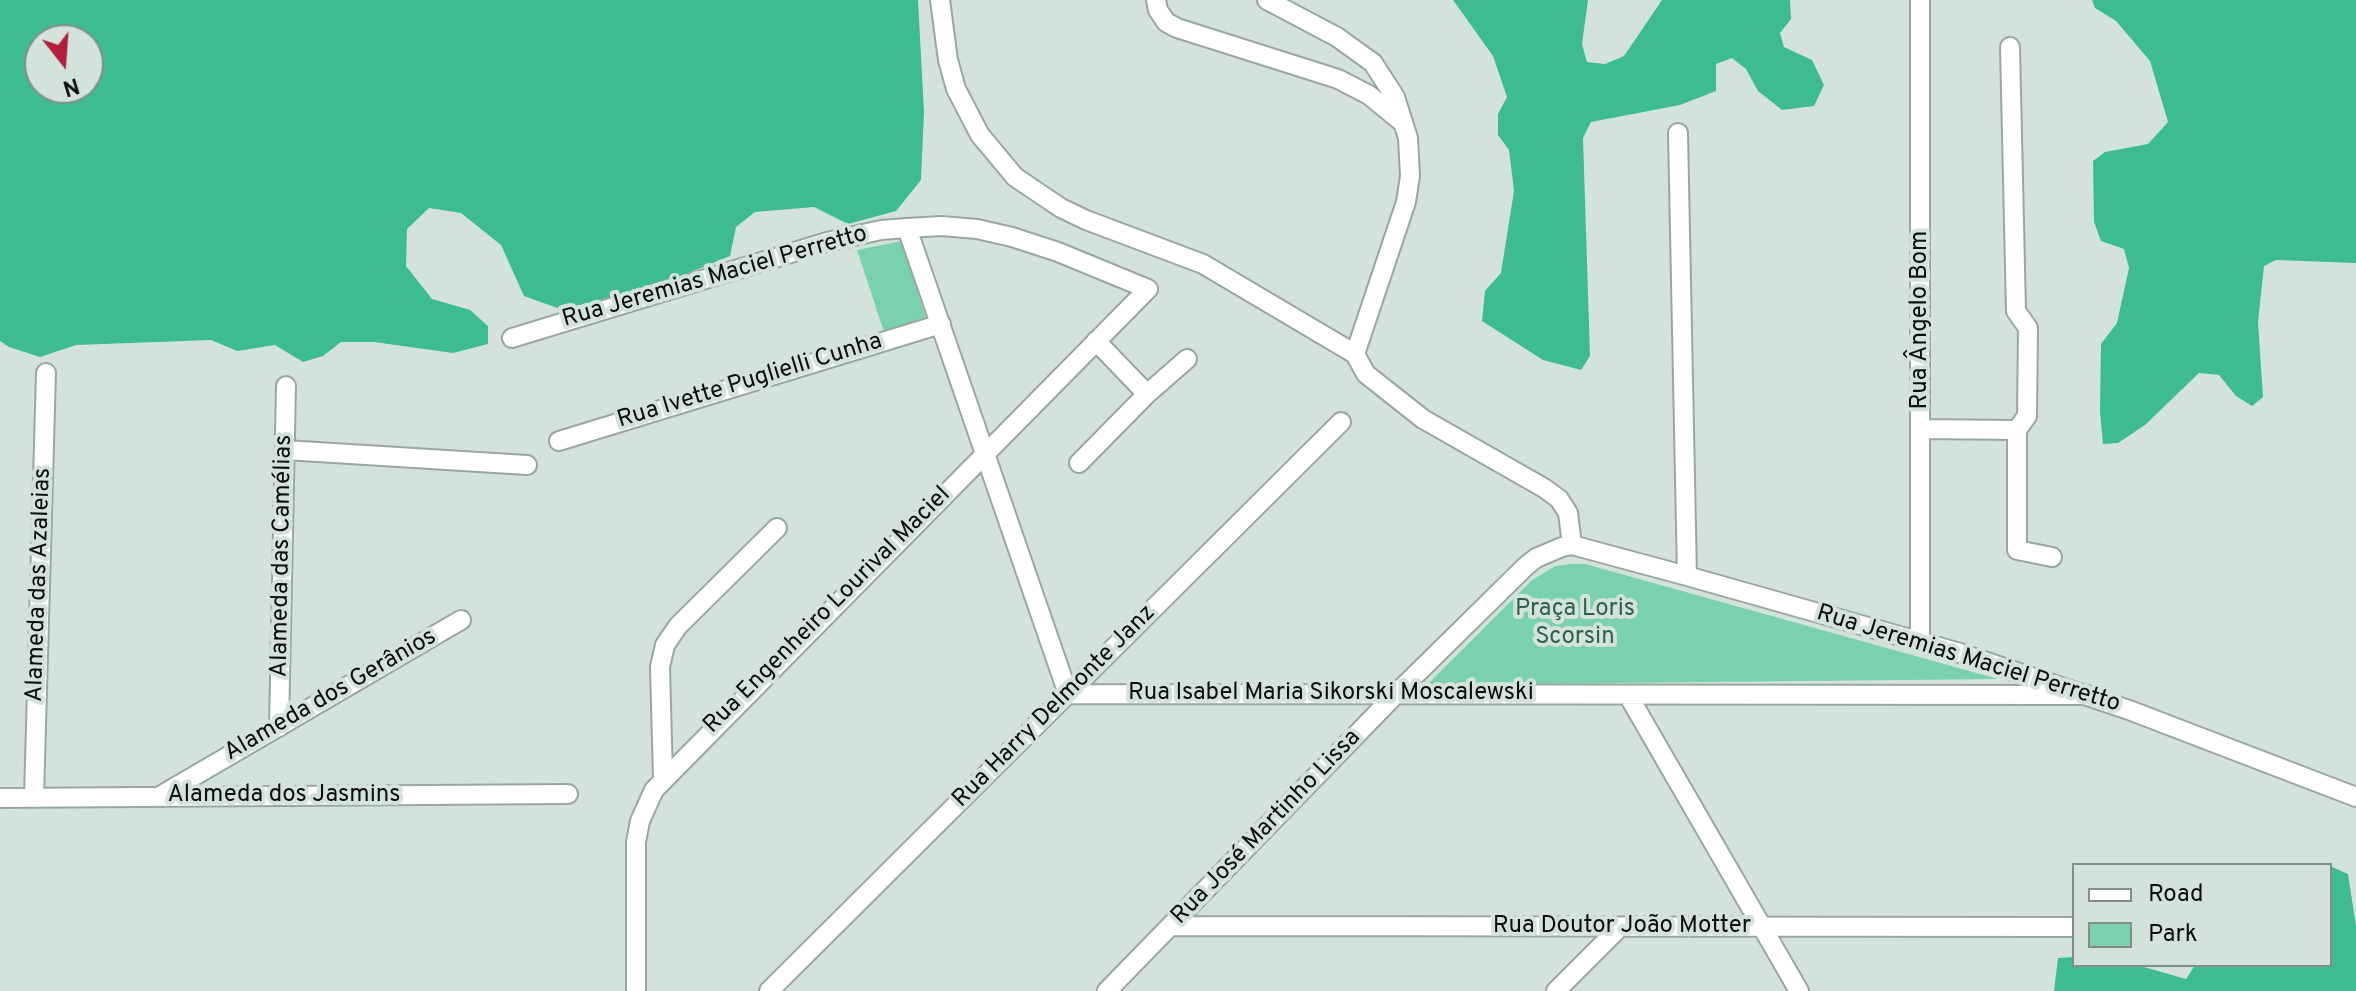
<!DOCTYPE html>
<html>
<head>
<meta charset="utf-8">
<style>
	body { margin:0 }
	#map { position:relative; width:2356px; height:991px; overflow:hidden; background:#d3e3db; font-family:Overpass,sans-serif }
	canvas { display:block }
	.legend { position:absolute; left:2072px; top:863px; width:260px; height:104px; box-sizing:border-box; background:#d3e3db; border:2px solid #838e89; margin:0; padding:10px 14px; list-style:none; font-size:24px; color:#0a0f0d }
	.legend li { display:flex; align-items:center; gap:16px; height:40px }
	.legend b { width:40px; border:2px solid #838e89 }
	.north { position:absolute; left:24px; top:24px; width:80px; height:80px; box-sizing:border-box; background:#d3e3db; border:2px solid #838e89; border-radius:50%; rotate:163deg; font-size:22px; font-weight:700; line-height:32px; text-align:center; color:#0a0f0d }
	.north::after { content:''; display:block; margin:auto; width:28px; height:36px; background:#b21f3d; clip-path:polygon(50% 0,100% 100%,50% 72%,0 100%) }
</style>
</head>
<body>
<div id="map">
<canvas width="2356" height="991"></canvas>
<ul class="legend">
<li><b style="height:10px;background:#fff"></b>Road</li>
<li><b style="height:22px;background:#7ad1ae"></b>Park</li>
</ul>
<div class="north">N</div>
</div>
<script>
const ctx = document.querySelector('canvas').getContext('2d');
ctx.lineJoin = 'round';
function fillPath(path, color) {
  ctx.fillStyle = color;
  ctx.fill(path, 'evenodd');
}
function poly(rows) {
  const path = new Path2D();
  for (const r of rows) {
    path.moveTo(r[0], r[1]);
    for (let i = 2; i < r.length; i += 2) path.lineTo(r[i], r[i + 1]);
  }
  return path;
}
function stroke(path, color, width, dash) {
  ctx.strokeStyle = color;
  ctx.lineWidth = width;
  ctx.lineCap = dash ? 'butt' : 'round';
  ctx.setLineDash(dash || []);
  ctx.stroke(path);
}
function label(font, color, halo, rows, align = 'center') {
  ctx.font = font + ' Overpass,sans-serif';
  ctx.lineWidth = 8;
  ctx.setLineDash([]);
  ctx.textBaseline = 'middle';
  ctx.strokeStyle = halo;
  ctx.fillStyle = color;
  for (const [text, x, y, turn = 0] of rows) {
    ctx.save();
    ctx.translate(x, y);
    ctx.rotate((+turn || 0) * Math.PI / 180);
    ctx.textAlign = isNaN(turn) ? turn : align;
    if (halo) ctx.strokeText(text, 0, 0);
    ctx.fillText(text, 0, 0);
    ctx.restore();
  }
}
fillPath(poly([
	[902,241,926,318,884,332,857,250],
	[1572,564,1585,564,1998,679,1427,685,1531,581,1555,566]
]), '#7ad1ae');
fillPath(poly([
	[0,0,918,0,924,112,921,180,896,211,848,224,814,207,755,212,736,227,730,256,669,281,563,310,524,296,501,245,461,213,429,208,407,229,406,266,432,299,470,310,488,326,488,344,453,353,374,342,341,342,323,356,303,362,275,345,237,351,211,340,76,345,40,357,9,347,0,341],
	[40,40,88,40,88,88,40,88],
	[1453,0,1588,0,1582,44,1587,62,1605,64,1624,56,1662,0,1790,0,1791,19,1780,33,1784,47,1812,60,1824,85,1814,106,1782,110,1758,91,1746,69,1732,58,1716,64,1716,91,1680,105,1591,122,1583,138,1590,356,1581,370,1543,360,1482,321,1485,291,1501,273,1514,191,1509,150,1498,135,1498,114,1507,97,1493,56],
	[2092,0,2356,0,2356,263,2276,260,2264,266,2258,322,2263,397,2252,406,2236,396,2219,375,2199,373,2145,425,2118,443,2103,444,2100,412,2101,344,2117,323,2129,268,2124,249,2101,241,2094,222,2093,161,2105,152,2148,144,2168,122,2150,61,2116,21,2095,8],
	[2330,866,2348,874,2356,926,2356,991,2054,991,2058,958,2074,957,2074,965,2137,965,2186,979,2195,965,2330,965]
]), '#3ebc91');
const minor = poly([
	[940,0,948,60,956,89,980,135,1015,177,1061,208,1086,220,1203,264,1355,354,1366,374,1423,419,1544,488,1559,499,1568,513,1572,545],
	[1156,0,1158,10,1166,22,1177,28,1338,79,1369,95,1402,122],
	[1267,0,1337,37,1373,63,1395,97,1408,138,1410,176,1406,202,1355,354],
	[1920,0,1920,641],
	[2010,47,2016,311,2028,328,2027,416,2017,430,2017,550,2052,557],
	[1678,133,1687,576],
	[907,228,1068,694,2087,695],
	[512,338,827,242,881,230,907,228,941,226,977,229,1012,237,1058,252,1148,289,654,790,640,821,636,842,636,991],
	[1096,341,1147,394],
	[1921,429,2017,430],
	[559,441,941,324],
	[285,450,527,465],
	[1079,463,1147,394,1187,359],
	[1628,695,1799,991],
	[279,727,286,386],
	[663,779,660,667,665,645,678,626,777,528],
	[160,796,461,620],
	[34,797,46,373],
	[0,798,568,794],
	[1171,926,2074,927],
	[769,991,1341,422],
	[1107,991,1396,694,1526,566,1536,558,1562,547,1572,545,1687,576,1960,653,2129,710,2356,797],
	[1556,991,1620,927]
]);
stroke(minor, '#99a7a0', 22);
stroke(minor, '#fff', 18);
label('24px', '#0a0f0d', '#d3e3db', [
	["Rua Jeremias Maciel Perretto",715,278,-16],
	["Rua Ângelo Bom",1921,320,-90],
	["Rua Ivette Puglielli Cunha",750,382,-17],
	["Alameda das Camélias",283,556,-89],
	["Alameda das Azaleias",40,585,-88],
	["Rua Engenheiro Lourival Maciel",828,611,-45],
	["Rua Jeremias Maciel Perretto",1968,660,17],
	["Rua Isabel Maria Sikorski Moscalewski",1331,694],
	["Alameda dos Gerânios",331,696,-30],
	["Rua Harry Delmonte Janz",1055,707,-45],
	["Alameda dos Jasmins",284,796],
	["Rua José Martinho Lissa",1267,828,-46],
	["Rua Doutor João Motter",1622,927]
]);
label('24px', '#2f614e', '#d3e3db', [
	["Praça Loris",1575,610],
	["Scorsin",1575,638]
]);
</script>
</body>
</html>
